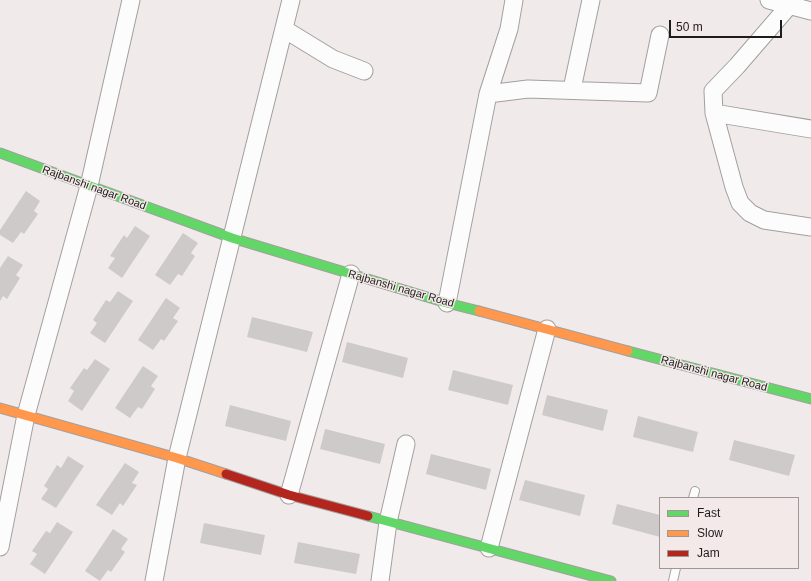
<!DOCTYPE html>
<html>
<head>
<meta charset="utf-8">
<style>
	body { margin:0 }
	#map { position:relative; width:811px; height:581px; overflow:hidden; background:#f0ebea; font-family:Helvetica,sans-serif }
	canvas { display:block }
	.legend { position:absolute; left:659px; top:497px; width:140px; height:72px; box-sizing:border-box; background:#f2e9e8; border:1px solid #9d9796; margin:0; padding:5px 7px; list-style:none; font-size:12px; color:#1e1b1b }
	.legend li { display:flex; align-items:center; gap:8px; height:20px }
	.legend b { width:20px; border:1px solid #9d9796 }
	.scale { position:absolute; left:669px; top:20px; width:113px; height:18px; box-sizing:border-box; border:2px solid #1e1b1b; border-top:0; padding-left:5px; font-size:12px; line-height:14px; white-space:nowrap; color:#1e1b1b; -webkit-text-stroke:3px #f2e9e8; paint-order:stroke }
</style>
</head>
<body>
<div id="map">
<canvas width="811" height="581"></canvas>
<ul class="legend">
<li><b style="height:5px;background:#63d668"></b>Fast</li>
<li><b style="height:5px;background:#ff974d"></b>Slow</li>
<li><b style="height:5px;background:#b3261e"></b>Jam</li>
</ul>
<div class="scale">50 m</div>
</div>
<script>
const ctx = document.querySelector('canvas').getContext('2d');
ctx.lineJoin = 'round';
function fillPath(path, color) {
  ctx.fillStyle = color;
  ctx.fill(path, 'evenodd');
}
function poly(rows) {
  const path = new Path2D();
  for (const r of rows) {
    path.moveTo(r[0], r[1]);
    for (let i = 2; i < r.length; i += 2) path.lineTo(r[i], r[i + 1]);
  }
  return path;
}
function stroke(path, color, width, dash) {
  ctx.strokeStyle = color;
  ctx.lineWidth = width;
  ctx.lineCap = dash ? 'butt' : 'round';
  ctx.setLineDash(dash || []);
  ctx.stroke(path);
}
function label(font, color, halo, rows, align = 'center') {
  ctx.font = font + ' Helvetica,sans-serif';
  ctx.lineWidth = 3;
  ctx.setLineDash([]);
  ctx.textBaseline = 'middle';
  ctx.strokeStyle = halo;
  ctx.fillStyle = color;
  for (const [text, x, y, turn = 0] of rows) {
    ctx.save();
    ctx.translate(x, y);
    ctx.rotate((+turn || 0) * Math.PI / 180);
    ctx.textAlign = isNaN(turn) ? turn : align;
    if (halo) ctx.strokeText(text, 0, 0);
    ctx.fillText(text, 0, 0);
    ctx.restore();
  }
}
fillPath(poly([
	[26,191,40,201,34,211,38,214,24,234,21,232,13,243,0,235,0,230],
	[135,226,150,236,122,278,108,268,115,258,110,256,124,235,127,238],
	[183,233,198,243,191,253,195,256,182,276,178,274,170,285,155,275],
	[8,256,23,265,16,275,20,278,7,299,3,296,0,301,0,268],
	[118,291,133,301,105,343,90,333,97,323,93,320,106,300,110,302],
	[166,298,180,308,173,318,178,321,164,341,161,339,153,350,138,340],
	[252,317,313,332,307,352,247,337],
	[347,342,408,358,403,378,342,362],
	[95,359,110,369,82,411,68,401,74,391,70,388,84,368,87,370],
	[143,366,158,376,151,386,155,389,142,409,138,407,130,418,115,408],
	[453,370,513,385,508,405,448,390],
	[547,395,608,410,603,431,542,415],
	[230,405,291,421,286,441,225,426],
	[638,416,698,432,693,452,633,437],
	[325,429,385,444,380,464,320,449],
	[734,440,795,455,789,476,729,460],
	[431,454,491,469,486,490,426,474],
	[68,456,84,466,56,508,41,499,48,489,44,486,57,465,61,468],
	[125,463,139,472,132,483,137,485,123,506,120,503,112,515,96,505],
	[525,480,585,495,580,516,519,500],
	[617,504,660,515,660,537,612,524],
	[57,522,73,532,45,574,30,564,37,554,32,551,46,531,50,533],
	[204,523,265,535,261,555,200,543],
	[113,529,128,539,121,549,125,552,111,572,108,570,100,581,85,571],
	[298,542,360,554,356,574,294,563]
]), '#cecaca');
const lane = poly([
	[693,498,695,491],
	[673,581,676,568]
]);
const street = poly([
	[769,0,811,11],
	[794,0,737,66,713,91,714,113,734,187,740,203,750,213,764,220,811,227],
	[284,29,333,59,364,71],
	[572,89,591,0],
	[488,94,528,89,648,93,660,35],
	[714,113,811,129],
	[447,303,488,94,509,29,514,0],
	[289,495,351,274],
	[0,547,26,415,89,186,131,0],
	[489,548,547,329],
	[154,581,177,458,291,0],
	[380,581,388,522,406,444]
]);
const fast = poly([
	[0,153,232,238,447,303,479,311],
	[628,351,811,399],
	[368,516,611,581]
]);
const slow = poly([
	[479,311,628,351],
	[0,408,177,458,226,474]
]);
const jam = poly([
	[226,474,289,495,368,516]
]);
stroke(lane, '#a39f9f', 10);
stroke(street, '#a39f9f', 19);
stroke(fast, '#a39f9f', 11);
stroke(slow, '#a39f9f', 11);
stroke(jam, '#a39f9f', 11);
stroke(lane, '#fdfcfc', 8);
stroke(street, '#fdfcfc', 17);
stroke(fast, '#63d668', 9);
stroke(slow, '#ff974d', 9);
stroke(jam, '#b3261e', 9);
label('11px', '#1e1b1b', '#f2e9e8', [
	["Rajbanshi nagar Road",94,188,20],
	["Rajbanshi nagar Road",401,289,16],
	["Rajbanshi nagar Road",714,374,15]
]);
</script>
</body>
</html>
